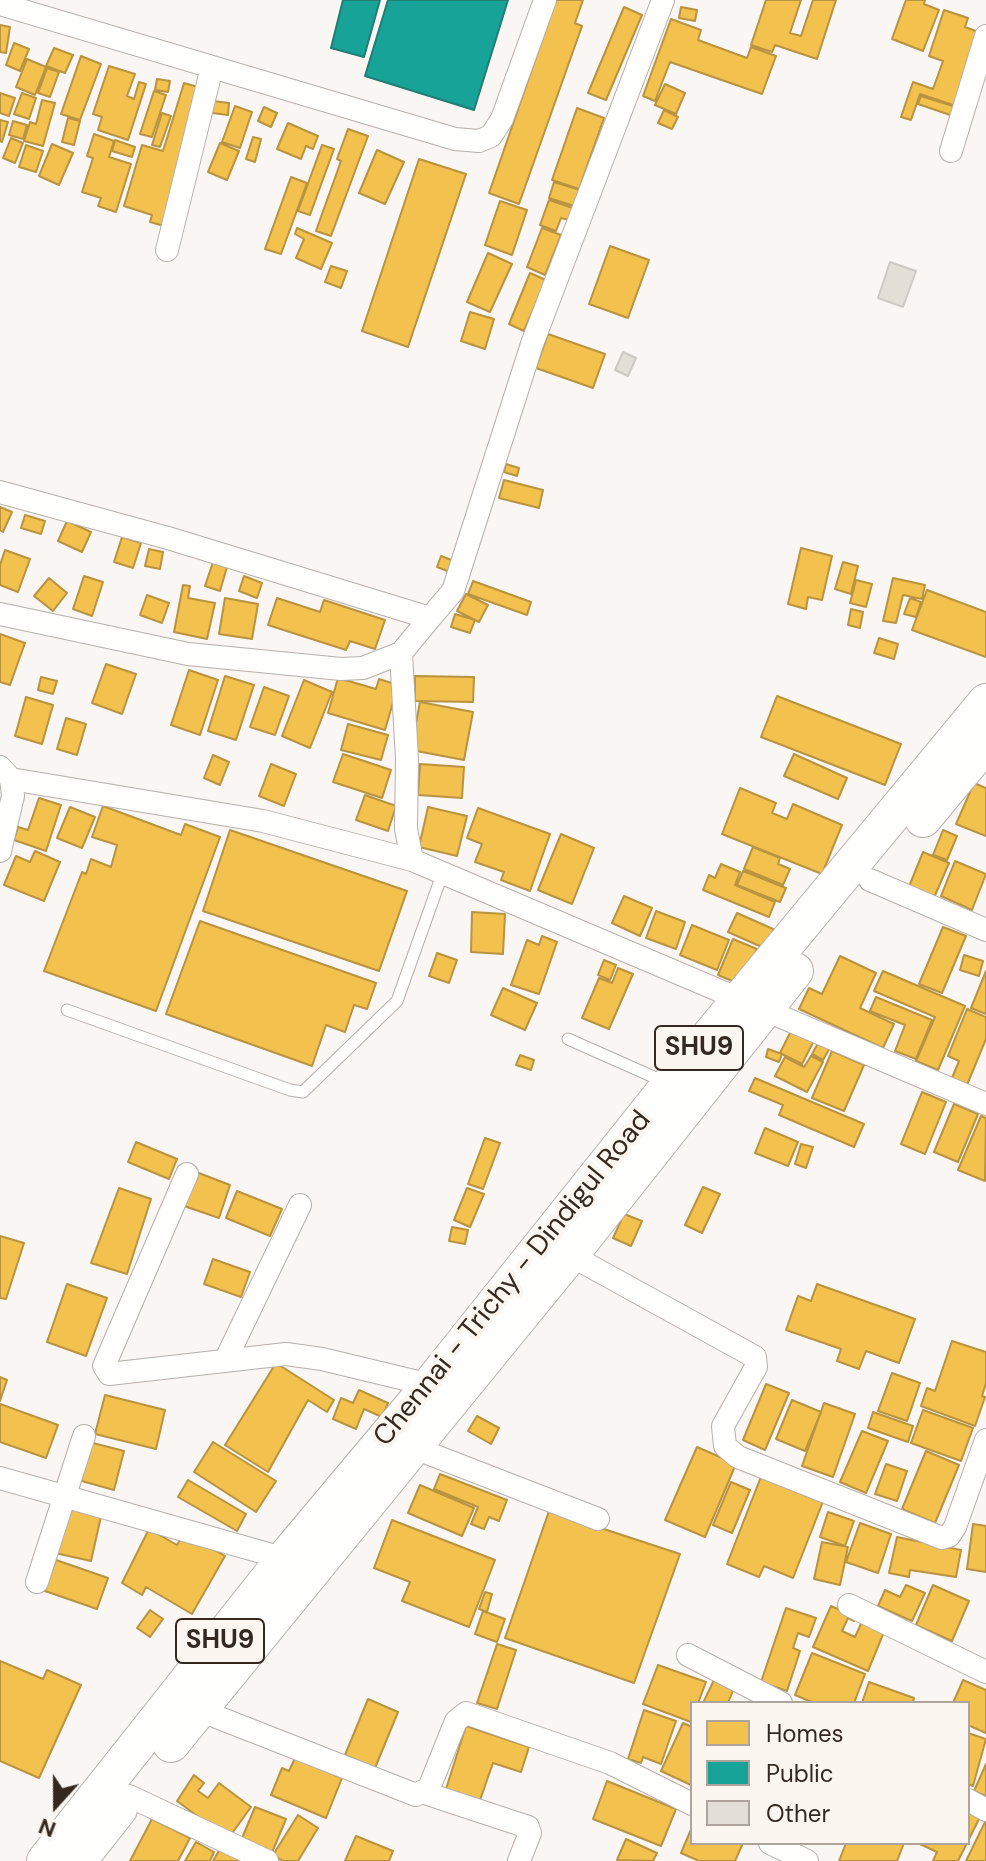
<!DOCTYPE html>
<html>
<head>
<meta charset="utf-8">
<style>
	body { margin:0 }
	#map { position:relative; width:986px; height:1861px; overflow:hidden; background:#f9f6f4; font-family:"DM Sans",sans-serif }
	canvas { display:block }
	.legend { position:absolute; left:690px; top:1701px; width:280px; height:144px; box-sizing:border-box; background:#fcf6f1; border:2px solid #aca49d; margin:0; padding:10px 14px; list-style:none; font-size:24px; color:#342920 }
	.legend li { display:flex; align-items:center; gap:16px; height:40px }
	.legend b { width:40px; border:2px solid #aca49d }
	.north { position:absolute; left:16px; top:1765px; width:80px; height:80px; -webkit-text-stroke:6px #fcf6f1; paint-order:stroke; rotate:201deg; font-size:22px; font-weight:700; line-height:32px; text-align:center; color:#342920 }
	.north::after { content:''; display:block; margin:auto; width:28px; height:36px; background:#342920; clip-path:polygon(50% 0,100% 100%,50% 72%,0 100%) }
</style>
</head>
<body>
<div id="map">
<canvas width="986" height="1861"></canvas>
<ul class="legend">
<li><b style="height:22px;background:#f2c14e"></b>Homes</li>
<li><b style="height:22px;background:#17a398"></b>Public</li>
<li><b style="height:22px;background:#e4ded8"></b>Other</li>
</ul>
<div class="north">N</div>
</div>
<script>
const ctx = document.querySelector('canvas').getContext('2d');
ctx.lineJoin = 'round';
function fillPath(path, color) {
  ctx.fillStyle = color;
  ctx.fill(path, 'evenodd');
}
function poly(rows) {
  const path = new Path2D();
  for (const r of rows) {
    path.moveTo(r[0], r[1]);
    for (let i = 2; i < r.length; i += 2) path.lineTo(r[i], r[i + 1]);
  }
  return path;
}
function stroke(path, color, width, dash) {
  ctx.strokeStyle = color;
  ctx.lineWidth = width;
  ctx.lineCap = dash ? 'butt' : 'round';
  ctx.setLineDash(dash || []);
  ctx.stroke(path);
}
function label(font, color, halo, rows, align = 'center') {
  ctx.font = font + ' "DM Sans",sans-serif';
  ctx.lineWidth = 8;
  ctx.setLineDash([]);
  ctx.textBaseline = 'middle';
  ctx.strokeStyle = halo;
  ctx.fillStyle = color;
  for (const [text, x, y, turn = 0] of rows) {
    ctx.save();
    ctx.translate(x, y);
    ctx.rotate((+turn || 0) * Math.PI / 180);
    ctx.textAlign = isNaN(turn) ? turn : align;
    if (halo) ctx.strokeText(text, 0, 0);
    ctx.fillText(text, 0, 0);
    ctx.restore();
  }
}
const homes = poly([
	[556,0,583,0,575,23,582,26,519,204,489,193,556,0],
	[766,0,801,0,790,33,801,36,813,0,836,0,817,59,775,45,772,52,751,45,766,0],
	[906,0,925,0,924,4,939,10,923,51,892,39,906,0],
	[624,7,642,15,606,100,588,93,624,7],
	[681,7,697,10,695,21,679,18,681,7],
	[944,10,968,18,965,27,981,33,956,106,920,94,911,120,901,117,913,82,933,89,943,61,929,56,944,10],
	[671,19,701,30,698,40,747,58,751,47,776,56,762,94,670,62,655,101,643,96,671,19],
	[0,25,10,27,6,53,0,52,0,25],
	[14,43,29,49,20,71,6,65,14,43],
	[54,48,73,55,65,73,46,66,54,48],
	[81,56,101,64,80,120,61,114,81,56],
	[27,59,46,67,35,95,16,87,27,59],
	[109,66,135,74,127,96,134,99,139,82,146,84,128,140,98,130,102,117,93,114,109,66],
	[47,68,59,72,50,97,38,93,47,68],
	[157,79,170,81,168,92,155,90,157,79],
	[184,83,205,89,164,226,150,222,152,215,124,206,142,145,163,151,184,83],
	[665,84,685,93,676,114,655,105,665,84],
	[154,91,166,95,152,137,140,134,154,91],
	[0,93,15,98,9,116,0,113,0,93],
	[22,93,36,98,29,119,14,114,22,93],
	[921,96,956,107,953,116,918,104,921,96],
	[42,100,55,103,43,146,24,141,30,122,36,124,42,100],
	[213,101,229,103,228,115,212,113,213,101],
	[235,106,252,112,240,148,222,142,235,106],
	[264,107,277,113,271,127,258,121,264,107],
	[577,108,604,118,579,189,552,180,577,108],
	[664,110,678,117,672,129,658,123,664,110],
	[162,113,171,116,160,147,152,145,162,113],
	[68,118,80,121,74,145,62,142,68,118],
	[0,120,8,122,2,142,0,141,0,120],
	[13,121,27,125,23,139,9,135,13,121],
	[288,123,318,136,313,149,306,146,301,159,277,149,288,123],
	[348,129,368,136,331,236,316,231,341,161,337,159,348,129],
	[94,134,114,141,109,157,131,164,116,212,98,206,101,198,82,192,93,158,87,156,94,134],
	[253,137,261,139,255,162,246,159,253,137],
	[11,138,23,143,15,163,3,158,11,138],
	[115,140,135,147,132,157,112,151,115,140],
	[220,143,239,151,227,180,208,172,220,143],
	[52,144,73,153,59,185,39,176,52,144],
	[26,145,43,151,36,172,19,167,26,145],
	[322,145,334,149,310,215,298,211,322,145],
	[377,150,404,162,385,204,359,193,377,150],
	[419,159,466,174,408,347,362,331,419,159],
	[291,177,307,183,281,254,265,249,291,177],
	[554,182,580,190,574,206,549,198,554,182],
	[549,200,573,208,569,220,561,218,556,231,540,225,549,200],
	[500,201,527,210,512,255,485,245,500,201],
	[297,228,332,243,321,269,296,258,304,239,295,234,297,228],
	[542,228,561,235,545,275,527,267,542,228],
	[610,246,649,260,628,318,589,304,610,246],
	[488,253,512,264,490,312,467,302,488,253],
	[331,266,347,271,341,288,325,282,331,266],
	[530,273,546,280,524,331,509,324,530,273],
	[470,312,494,319,485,349,461,341,470,312],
	[548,334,605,354,593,388,536,368,548,334],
	[506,464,519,468,517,476,504,472,506,464],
	[504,480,543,490,539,508,499,498,504,480],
	[0,507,12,512,3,532,0,530,0,507],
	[25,515,45,521,41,534,21,528,25,515],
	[67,521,91,532,82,552,58,541,67,521],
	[122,537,141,543,133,568,114,562,122,537],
	[801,548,832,556,822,600,808,597,806,609,788,604,801,548],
	[149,549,163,552,160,569,145,566,149,549],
	[5,550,30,559,18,592,0,585,0,565,5,550],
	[441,556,454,561,450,572,437,567,441,556],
	[213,562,227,567,220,591,205,586,213,562],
	[843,562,858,566,851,594,835,589,843,562],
	[84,576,103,582,92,616,73,609,84,576],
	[244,576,262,583,257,598,239,591,244,576],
	[49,578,67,593,53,611,34,596,49,578],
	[893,578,925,585,922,599,903,595,896,623,883,621,893,578],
	[856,580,872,584,866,607,850,603,856,580],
	[473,581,531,602,527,615,468,594,473,581],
	[183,585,190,586,188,598,215,603,207,639,174,632,183,585],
	[927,590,986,612,986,657,912,630,927,590],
	[466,594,488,605,479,622,457,611,466,594],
	[147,595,169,603,162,623,140,615,147,595],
	[225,598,258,604,252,639,219,634,225,598],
	[277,598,320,612,324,600,385,620,375,649,350,641,346,650,268,625,277,598],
	[910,598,921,602,916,617,904,614,910,598],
	[851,609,863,612,860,628,848,625,851,609],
	[455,614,475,620,470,633,451,627,455,614],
	[0,634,25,643,10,685,0,682,0,634],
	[879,638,898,644,894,659,874,653,879,638],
	[106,664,136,674,122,714,92,703,106,664],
	[189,670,218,680,200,735,171,725,189,670],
	[225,676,254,685,236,740,208,731,225,676],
	[415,676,474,677,473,702,415,701,415,676],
	[41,677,57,681,53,694,38,690,41,677],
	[338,678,376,689,379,679,398,685,385,730,328,713,338,678],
	[304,680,332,692,310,748,282,736,304,680],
	[264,687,289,696,275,735,250,727,264,687],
	[777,696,901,744,885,785,761,737,777,696],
	[26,697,53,705,42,744,15,736,26,697],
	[420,702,473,712,464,760,411,750,420,702],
	[66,718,86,724,77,755,57,749,66,718],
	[348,724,388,735,381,760,341,750,348,724],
	[343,754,391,770,382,798,333,782,343,754],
	[794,754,847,778,838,799,784,776,794,754],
	[213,755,229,762,220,785,204,778,213,755],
	[271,764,296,774,284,806,259,796,271,764],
	[420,764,464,767,462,798,418,795,420,764],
	[974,783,986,788,986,836,956,824,974,783],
	[740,788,776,803,772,813,787,819,793,804,842,825,822,874,722,834,740,788],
	[365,795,396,806,388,831,356,820,365,795],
	[39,798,61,805,46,851,14,840,18,827,28,830,39,798],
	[103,806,181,835,185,824,220,837,156,1011,44,971,82,872,86,874,91,859,111,867,117,845,92,837,103,806],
	[70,807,95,817,82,848,57,838,70,807],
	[428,807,467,816,457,856,419,847,428,807],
	[478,808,550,834,530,891,501,880,504,872,475,862,482,844,467,838,478,808],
	[230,830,407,891,379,971,203,911,230,830],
	[943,830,957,836,947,860,933,855,943,830],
	[561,834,594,848,572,904,538,890,561,834],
	[753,847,780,858,778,864,790,869,783,885,744,869,753,847],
	[35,851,60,862,44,901,4,885,16,856,30,862,35,851],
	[923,852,949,863,933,900,908,889,923,852],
	[955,861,986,874,972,910,941,896,955,861],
	[721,864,740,872,735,885,775,902,769,917,703,890,709,875,715,878,721,864],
	[743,871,786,888,780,902,737,885,743,871],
	[624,896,652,908,640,936,612,923,624,896],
	[656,911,685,922,676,949,646,938,656,911],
	[472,912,505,914,503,954,471,952,472,912],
	[737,913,782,933,773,952,728,932,737,913],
	[200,921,376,983,367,1009,354,1005,345,1032,326,1025,312,1066,166,1014,200,921],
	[692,925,729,940,717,970,680,955,692,925],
	[943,927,966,936,942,993,919,984,943,927],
	[542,936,557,942,539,994,511,985,527,940,539,945,542,936],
	[733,939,757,949,742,985,718,975,733,939],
	[437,953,457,960,449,983,429,976,437,953],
	[964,955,983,961,979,976,960,970,964,955],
	[840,956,876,973,860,1008,894,1024,883,1048,799,1009,809,988,822,994,840,956],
	[604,960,616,965,610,980,598,975,604,960],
	[618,968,633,974,609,1029,582,1018,599,978,612,983,618,968],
	[883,971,965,1006,938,1070,916,1061,935,1017,874,991,883,971],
	[986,971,986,1014,971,1008,986,971],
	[503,988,537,1003,525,1030,491,1015,503,988],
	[876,997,932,1020,916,1059,895,1051,905,1025,870,1011,876,997],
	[967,1009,986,1017,986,1039,967,1085,952,1078,959,1061,948,1056,967,1009],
	[795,1023,817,1035,802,1064,780,1053,795,1023],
	[821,1038,832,1044,823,1060,812,1054,821,1038],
	[768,1049,782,1054,779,1062,766,1057,768,1049],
	[832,1051,864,1065,844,1111,812,1098,832,1051],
	[520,1055,534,1060,531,1070,516,1065,520,1055],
	[811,1056,823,1062,807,1092,775,1076,785,1057,804,1067,811,1056],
	[755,1078,864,1124,854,1147,779,1115,783,1105,749,1091,755,1078],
	[922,1092,946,1102,925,1154,901,1144,922,1092],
	[954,1104,978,1114,958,1162,934,1152,954,1104],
	[981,1116,986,1118,985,1181,958,1170,981,1116],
	[765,1128,798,1142,788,1166,755,1153,765,1128],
	[485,1138,500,1143,483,1189,468,1184,485,1138],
	[136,1142,177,1159,169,1179,128,1162,136,1142],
	[801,1144,813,1147,806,1168,795,1164,801,1144],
	[196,1172,230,1185,219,1218,184,1206,196,1172],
	[703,1187,720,1194,702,1233,685,1225,703,1187],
	[119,1188,151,1199,127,1274,91,1263,119,1188],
	[467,1188,484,1194,470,1227,454,1220,467,1188],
	[237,1191,282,1209,270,1236,226,1218,237,1191],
	[624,1214,642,1221,631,1246,613,1238,624,1214],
	[452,1227,468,1230,465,1244,449,1241,452,1227],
	[0,1236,24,1243,6,1299,0,1298,0,1236],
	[213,1259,250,1272,241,1297,204,1284,213,1259],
	[67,1284,107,1298,86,1356,47,1342,67,1284],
	[817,1284,915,1319,899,1363,866,1351,859,1369,837,1361,841,1349,786,1330,798,1296,811,1301,817,1284],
	[952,1341,986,1352,986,1383,982,1396,985,1397,975,1426,921,1406,927,1388,935,1391,952,1341],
	[276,1363,334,1400,327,1412,308,1400,268,1472,225,1445,276,1363],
	[892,1373,920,1383,907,1421,878,1411,892,1373],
	[0,1377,7,1380,0,1401,0,1377],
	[766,1384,789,1393,765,1450,743,1440,766,1384],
	[359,1390,388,1403,382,1417,364,1409,356,1429,333,1419,341,1398,353,1403,359,1390],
	[105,1395,165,1410,156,1449,95,1434,105,1395],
	[792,1400,821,1412,805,1451,776,1439,792,1400],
	[824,1403,855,1414,833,1477,802,1466,824,1403],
	[0,1404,58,1425,46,1458,0,1442,0,1404],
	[923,1410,973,1428,961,1461,911,1443,923,1410],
	[873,1412,913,1426,908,1442,868,1428,873,1412],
	[477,1416,499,1428,491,1444,468,1431,477,1416],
	[862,1431,888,1441,866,1493,840,1482,862,1431],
	[89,1442,124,1451,114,1490,78,1480,89,1442],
	[213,1442,276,1481,256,1512,194,1472,213,1442],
	[697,1447,736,1464,705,1537,665,1520,697,1447],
	[926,1451,959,1465,935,1523,902,1509,926,1451],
	[886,1464,907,1471,897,1501,875,1494,886,1464],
	[440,1474,507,1500,499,1521,489,1517,484,1529,471,1524,478,1507,434,1489,440,1474],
	[762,1474,824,1499,793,1578,764,1566,759,1577,727,1564,762,1474],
	[188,1480,246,1514,237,1531,178,1497,188,1480],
	[731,1482,750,1490,732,1533,713,1525,731,1482],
	[420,1485,474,1508,462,1536,408,1513,420,1485],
	[65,1504,102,1512,91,1561,55,1553,65,1504],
	[549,1511,680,1554,634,1683,505,1638,549,1511],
	[828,1512,854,1521,845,1546,820,1537,828,1512],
	[392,1520,495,1560,469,1627,402,1601,410,1582,374,1568,392,1520],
	[860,1523,891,1534,878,1573,846,1562,860,1523],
	[973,1524,986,1526,986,1572,967,1569,973,1524],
	[149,1529,177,1545,184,1533,225,1556,192,1614,146,1587,142,1595,122,1583,149,1529],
	[897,1537,961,1550,956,1577,910,1570,909,1577,889,1573,897,1537],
	[822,1542,848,1547,840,1585,814,1579,822,1542],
	[56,1560,108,1578,97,1609,45,1591,56,1560],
	[906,1585,925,1593,912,1621,878,1606,885,1590,900,1597,906,1585],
	[933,1585,969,1601,952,1641,916,1625,933,1585],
	[485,1592,492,1594,487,1612,479,1609,485,1592],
	[831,1606,856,1617,854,1621,848,1618,842,1631,855,1637,864,1617,886,1627,868,1671,813,1647,831,1606],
	[786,1608,816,1618,809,1637,798,1633,793,1648,800,1651,787,1691,761,1682,786,1608],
	[150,1610,163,1619,150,1637,137,1628,150,1610],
	[483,1611,505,1619,497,1642,475,1634,483,1611],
	[497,1644,516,1650,497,1709,477,1703,497,1644],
	[812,1653,865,1674,854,1703,814,1703,795,1695,812,1653],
	[0,1661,43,1679,47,1670,81,1685,39,1778,0,1761,0,1661],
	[658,1665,706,1682,698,1703,692,1703,691,1722,643,1704,658,1665],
	[714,1680,734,1688,728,1703,703,1703,714,1680],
	[963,1680,986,1690,986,1733,968,1725,968,1703,953,1703,963,1680],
	[869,1682,914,1698,913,1703,862,1703,869,1682],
	[368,1699,398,1712,375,1768,345,1755,368,1699],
	[644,1710,676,1721,661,1764,643,1757,641,1763,628,1759,644,1710],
	[683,1723,692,1727,691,1785,661,1771,683,1723],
	[466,1726,529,1747,521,1772,493,1763,480,1800,446,1789,466,1726],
	[968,1733,986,1739,973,1786,968,1784,968,1733],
	[295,1758,342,1778,326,1818,271,1795,282,1768,289,1771,295,1758],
	[986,1764,986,1796,974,1791,986,1764],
	[194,1775,204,1783,198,1791,208,1798,219,1783,251,1807,228,1839,177,1801,194,1775],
	[607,1781,676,1809,661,1846,593,1819,607,1781],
	[255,1807,286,1819,271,1855,240,1843,255,1807],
	[968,1811,980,1817,968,1841,968,1811],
	[298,1815,318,1828,298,1861,283,1861,273,1855,298,1815],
	[152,1819,190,1838,178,1861,130,1861,152,1819],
	[986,1820,986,1861,966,1861,986,1820],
	[692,1827,692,1843,743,1843,735,1861,699,1861,681,1853,692,1827],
	[356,1836,393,1851,389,1861,345,1861,356,1836],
	[626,1839,657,1853,653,1861,617,1860,626,1839],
	[196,1842,214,1852,210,1861,185,1861,196,1842],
	[846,1843,904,1843,897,1861,839,1861,846,1843],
	[967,1843,958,1861,933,1861,937,1852,920,1844,967,1843],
	[220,1849,241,1861,213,1861,220,1849]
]);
fillPath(homes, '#f2c14e');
stroke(homes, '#b99340', 2);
const public = poly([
	[343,0,380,0,364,57,331,48,343,0],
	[388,0,508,0,474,110,365,76,388,0]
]);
fillPath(public, '#17a398');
stroke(public, '#207e74', 2);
const building = poly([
	[890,262,916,271,903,307,878,298,890,262],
	[623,352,636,358,628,376,615,370,623,352]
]);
fillPath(building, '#e4ded8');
stroke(building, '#cfc9c3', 2);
const service = poly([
	[67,1010,290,1090,303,1092,397,1001,443,872],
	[568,1039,665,1082]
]);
const minor = poly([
	[0,4,455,139,479,141,491,136,502,119,545,0],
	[951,151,986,36],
	[167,250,212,67],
	[0,492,168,538,430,618,453,591,532,344,663,0],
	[0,614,188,654,341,669,363,668,401,653,430,618],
	[401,653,407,759,406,829,412,860,986,1104],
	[0,767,11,779,13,796,0,851],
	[11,779,263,821,412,860],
	[870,880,986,930],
	[187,1174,104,1366,109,1374,286,1354,322,1359,430,1385],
	[561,1250,755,1357,756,1367,723,1426,725,1446,738,1457,942,1538,949,1536,955,1527,986,1440],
	[226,1359,300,1205],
	[412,1447,598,1519],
	[0,1478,293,1561],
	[37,1582,84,1436],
	[849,1605,986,1672],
	[688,1655,781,1703],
	[199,1710,416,1795,429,1788,456,1721,466,1713,610,1763,692,1804],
	[425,1793,528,1827,530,1833,519,1861],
	[129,1796,267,1861],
	[968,1800,986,1810],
	[770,1843,807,1861]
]);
const trunk = poly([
	[923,819,986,743],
	[171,1744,570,1255,795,971],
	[45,1861,285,1558,430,1385,670,1084,986,702],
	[78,1861,119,1809]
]);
stroke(service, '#b6b0ab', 13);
stroke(minor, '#b6b0ab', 24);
stroke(trunk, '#b6b0ab', 38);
stroke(service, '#fefefd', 11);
stroke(minor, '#fefefd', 22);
stroke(trunk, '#fefefd', 36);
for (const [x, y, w] of [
	[699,1048,88],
	[220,1641,88]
]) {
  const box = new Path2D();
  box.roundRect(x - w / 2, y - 22, w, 44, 6);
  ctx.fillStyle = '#fcf6f1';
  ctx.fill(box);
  stroke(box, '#342920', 2);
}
label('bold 26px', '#342920', null, [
	["SHU9",699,1048],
	["SHU9",220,1641]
]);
label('28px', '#342920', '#fcf6f1', [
	["Chennai - Trichy - Dindigul Road",513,1279,-51]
]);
</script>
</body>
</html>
